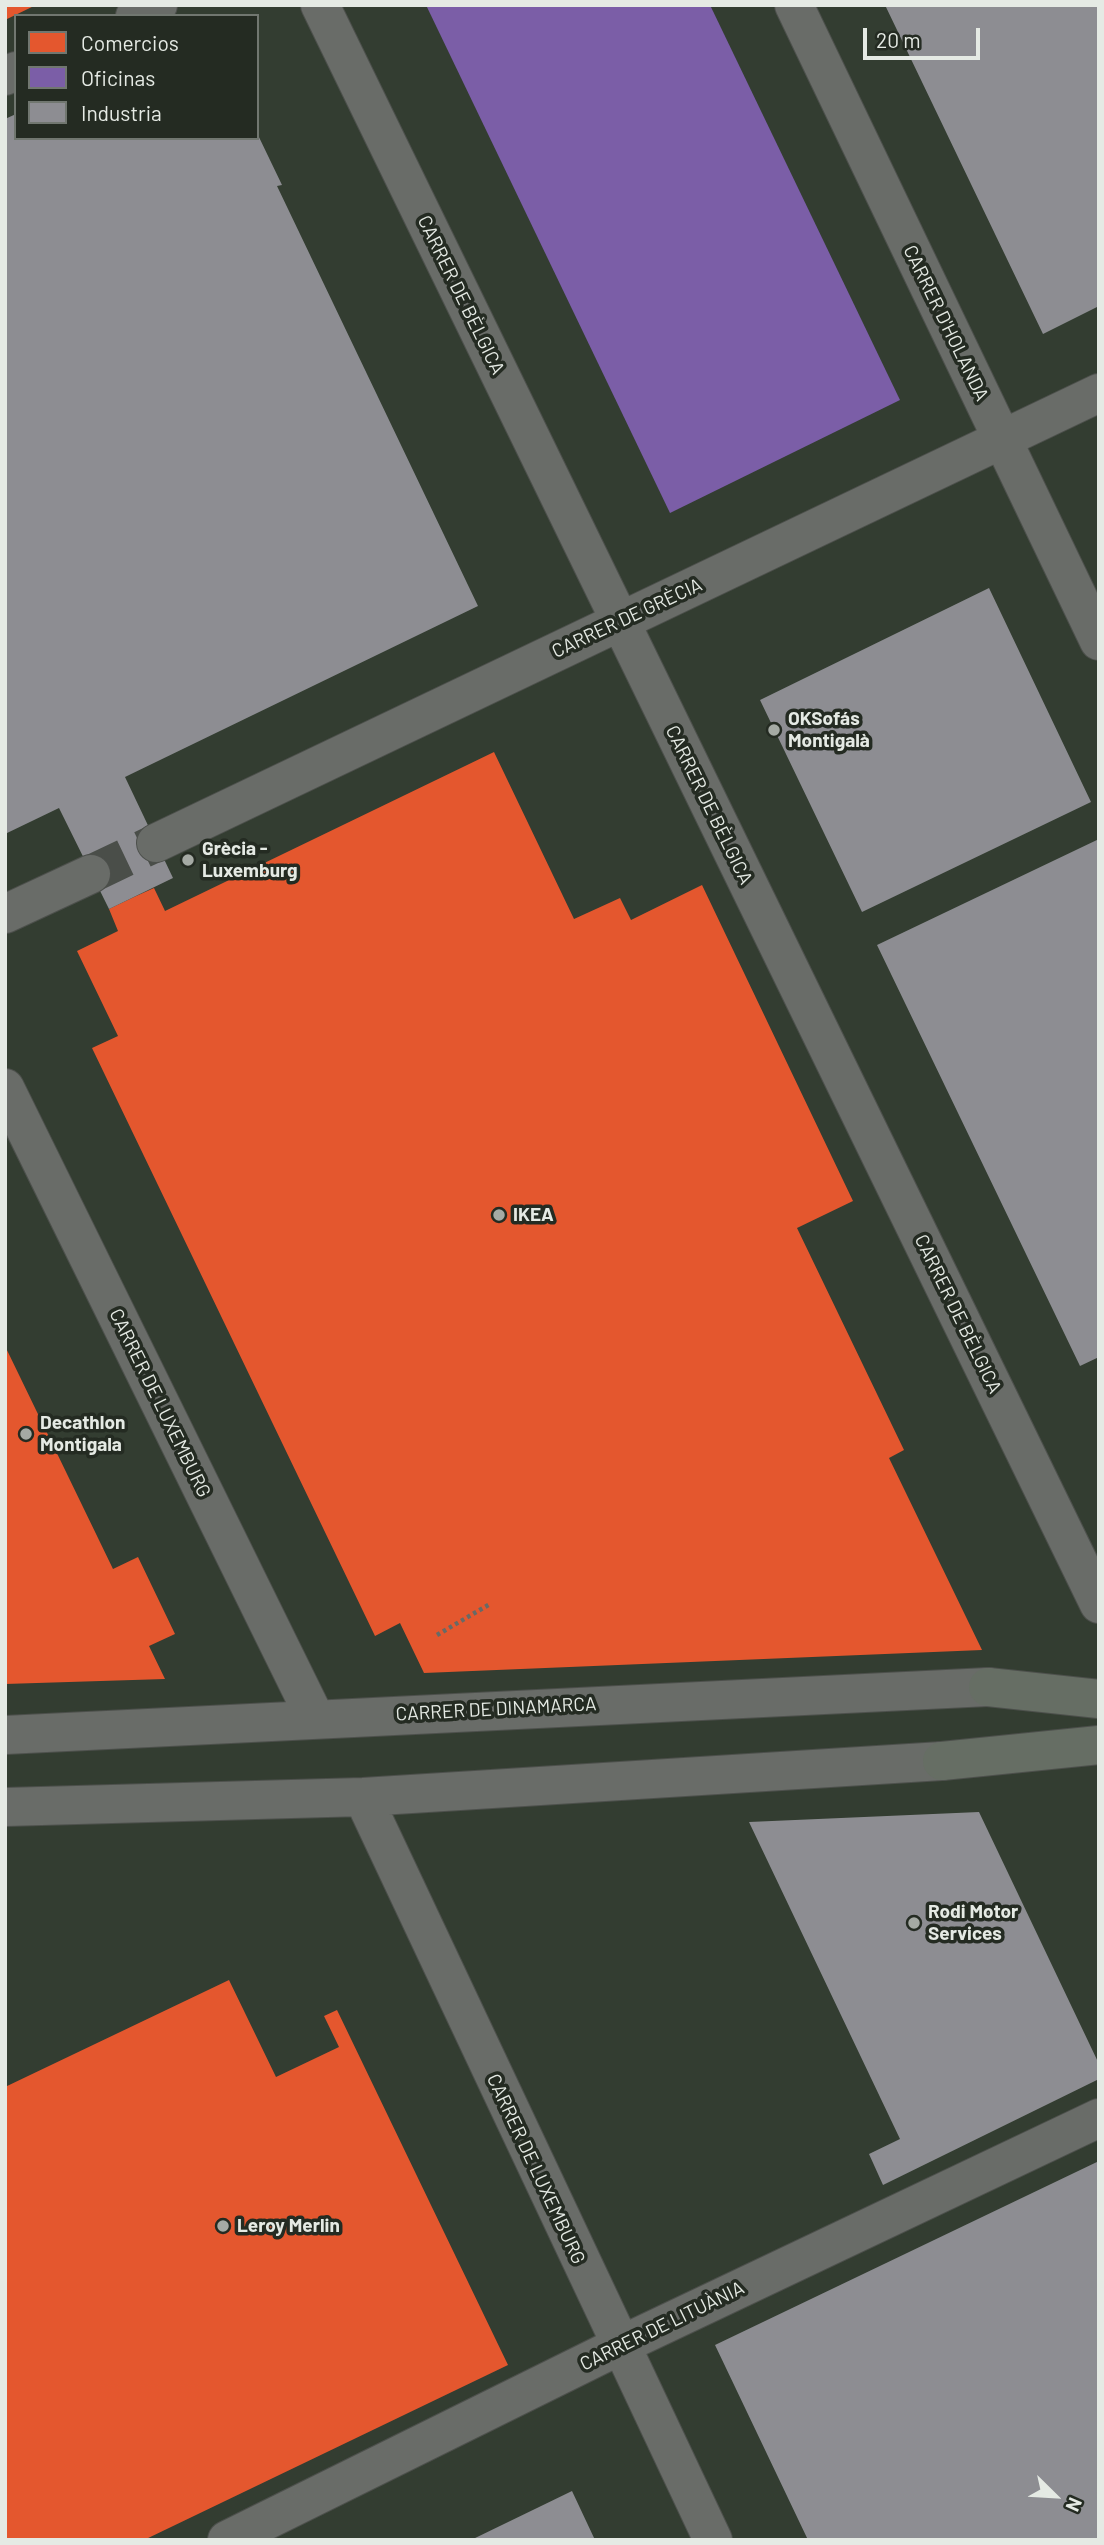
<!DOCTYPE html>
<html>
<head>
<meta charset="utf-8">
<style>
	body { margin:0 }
	#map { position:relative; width:1104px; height:2545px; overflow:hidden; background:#2f332e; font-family:Barlow,sans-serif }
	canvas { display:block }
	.frame { position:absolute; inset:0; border:7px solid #e5eae4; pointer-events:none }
	.legend { position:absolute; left:14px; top:14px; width:245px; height:126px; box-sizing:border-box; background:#242b22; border:2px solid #717770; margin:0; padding:9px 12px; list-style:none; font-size:21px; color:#e5eae4 }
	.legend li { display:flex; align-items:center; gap:14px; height:35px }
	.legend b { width:35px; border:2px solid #717770 }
	.north { position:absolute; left:1020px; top:2461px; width:70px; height:70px; -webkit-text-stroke:5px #242b22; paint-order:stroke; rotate:114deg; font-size:19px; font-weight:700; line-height:28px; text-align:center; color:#e5eae4 }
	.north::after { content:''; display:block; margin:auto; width:24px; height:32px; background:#e5eae4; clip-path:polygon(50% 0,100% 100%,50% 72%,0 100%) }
	.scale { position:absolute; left:863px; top:28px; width:117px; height:32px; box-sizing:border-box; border:4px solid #e5eae4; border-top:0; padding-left:9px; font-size:21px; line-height:24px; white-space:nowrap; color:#e5eae4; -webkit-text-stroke:5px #242b22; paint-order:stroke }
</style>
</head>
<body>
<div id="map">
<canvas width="1104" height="2545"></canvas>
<div class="frame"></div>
<ul class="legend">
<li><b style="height:19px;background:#e4572e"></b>Comercios</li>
<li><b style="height:19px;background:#7b5ea7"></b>Oficinas</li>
<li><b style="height:19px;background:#8d8d92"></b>Industria</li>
</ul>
<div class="north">N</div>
<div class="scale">20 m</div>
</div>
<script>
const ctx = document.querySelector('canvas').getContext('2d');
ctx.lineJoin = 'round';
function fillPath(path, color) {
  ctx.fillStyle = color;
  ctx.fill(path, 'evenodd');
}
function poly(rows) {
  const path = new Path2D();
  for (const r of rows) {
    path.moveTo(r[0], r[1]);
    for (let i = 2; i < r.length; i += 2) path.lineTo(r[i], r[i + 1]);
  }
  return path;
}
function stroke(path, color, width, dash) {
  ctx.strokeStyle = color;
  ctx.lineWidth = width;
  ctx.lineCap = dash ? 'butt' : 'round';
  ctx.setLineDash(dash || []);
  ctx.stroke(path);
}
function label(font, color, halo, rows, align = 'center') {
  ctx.font = font + ' Barlow,sans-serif';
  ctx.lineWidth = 7;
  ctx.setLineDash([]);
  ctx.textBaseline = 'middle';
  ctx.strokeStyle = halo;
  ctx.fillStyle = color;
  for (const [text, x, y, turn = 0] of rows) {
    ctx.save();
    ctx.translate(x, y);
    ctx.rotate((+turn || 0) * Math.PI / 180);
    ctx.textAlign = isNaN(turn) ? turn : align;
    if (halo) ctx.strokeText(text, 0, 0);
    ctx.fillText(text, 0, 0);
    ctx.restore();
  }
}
fillPath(poly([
	[5,5,1099,5,1099,2540,5,2540],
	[16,16,257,16,257,138,16,138]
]), '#333d31');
fillPath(poly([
	[5,5,36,5,5,20],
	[494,752,574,919,620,898,631,920,702,885,853,1201,797,1228,904,1450,889,1458,982,1650,424,1673,400,1623,375,1636,92,1048,118,1036,77,951,118,931,109,909,134,897,154,888,165,911],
	[5,1346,113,1569,138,1557,175,1634,149,1646,165,1679,5,1684],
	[229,1980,276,2077,339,2047,324,2016,337,2010,508,2365,144,2540,5,2540,5,2087]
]), '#e4572e');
fillPath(poly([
	[426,5,710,5,900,400,670,513]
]), '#7b5ea7');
fillPath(poly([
	[885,5,1099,5,1099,306,1043,334],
	[16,114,16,138,257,138,257,133,282,185,277,186,478,606,125,777,173,878,109,909,59,808,5,834,5,119],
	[989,588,1091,802,862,912,760,700],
	[1099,839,1099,1357,1080,1366,877,945],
	[979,1812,1099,2064,1099,2079,883,2185,869,2154,900,2139,749,1822],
	[1099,2161,1099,2540,808,2540,715,2345],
	[572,2491,595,2540,471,2540,537,2508]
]), '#8d8d92');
stroke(poly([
	[91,874,156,843]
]), '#4a4e49', 38, [38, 19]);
const minor = poly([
	[320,5,1099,1604],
	[794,5,1099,641],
	[135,16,158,5],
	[5,76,16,71],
	[156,843,1099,393],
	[5,914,91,874],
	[5,1088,315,1718],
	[5,1735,988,1687],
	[363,1797,713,2540],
	[5,1807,363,1797,942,1761],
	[227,2540,619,2346,1099,2118]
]);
const highway = poly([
	[988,1687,1099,1699],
	[942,1761,1099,1745]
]);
stroke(minor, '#4d504c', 40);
stroke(highway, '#4d504c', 40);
stroke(poly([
	[437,1635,490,1604]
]), '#676a66', 4.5, [3.5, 3.5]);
stroke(minor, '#696c68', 38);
stroke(highway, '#666e64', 38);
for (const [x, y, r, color] of [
	[774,730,7,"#a5aaa4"],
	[188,860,7,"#a5aaa4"],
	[499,1215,7,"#a5aaa4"],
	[26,1434,7,"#a5aaa4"],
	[914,1923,7,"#a5aaa4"],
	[223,2226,7,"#a5aaa4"]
]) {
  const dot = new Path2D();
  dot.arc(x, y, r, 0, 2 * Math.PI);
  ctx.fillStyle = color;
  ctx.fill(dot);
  stroke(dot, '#242b22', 2.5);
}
label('19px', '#e5eae4', '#242b22', [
	["CARRER DE BÈLGICA",461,295,64],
	["CARRER D'HOLANDA",946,323,64],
	["CARRER DE GRÈCIA",627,618,-25],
	["CARRER DE BÈLGICA",709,805,64],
	["CARRER DE BÈLGICA",958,1314,64],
	["CARRER DE LUXEMBURG",160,1403,64],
	["CARRER DE DINAMARCA",496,1709,-3],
	["CARRER DE LUXEMBURG",536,2169,65],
	["CARRER DE LITUÀNIA",662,2326,-26]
]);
label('bold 19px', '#e5eae4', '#242b22', [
	["OKSofás",788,719],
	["Montigalà",788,741],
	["Grècia -",202,849],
	["Luxemburg",202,871],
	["IKEA",513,1215],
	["Decathlon",40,1423],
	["Montigala",40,1445],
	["Rodi Motor",928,1912],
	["Services",928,1934],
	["Leroy Merlin",237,2226]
], 'left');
</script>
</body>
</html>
